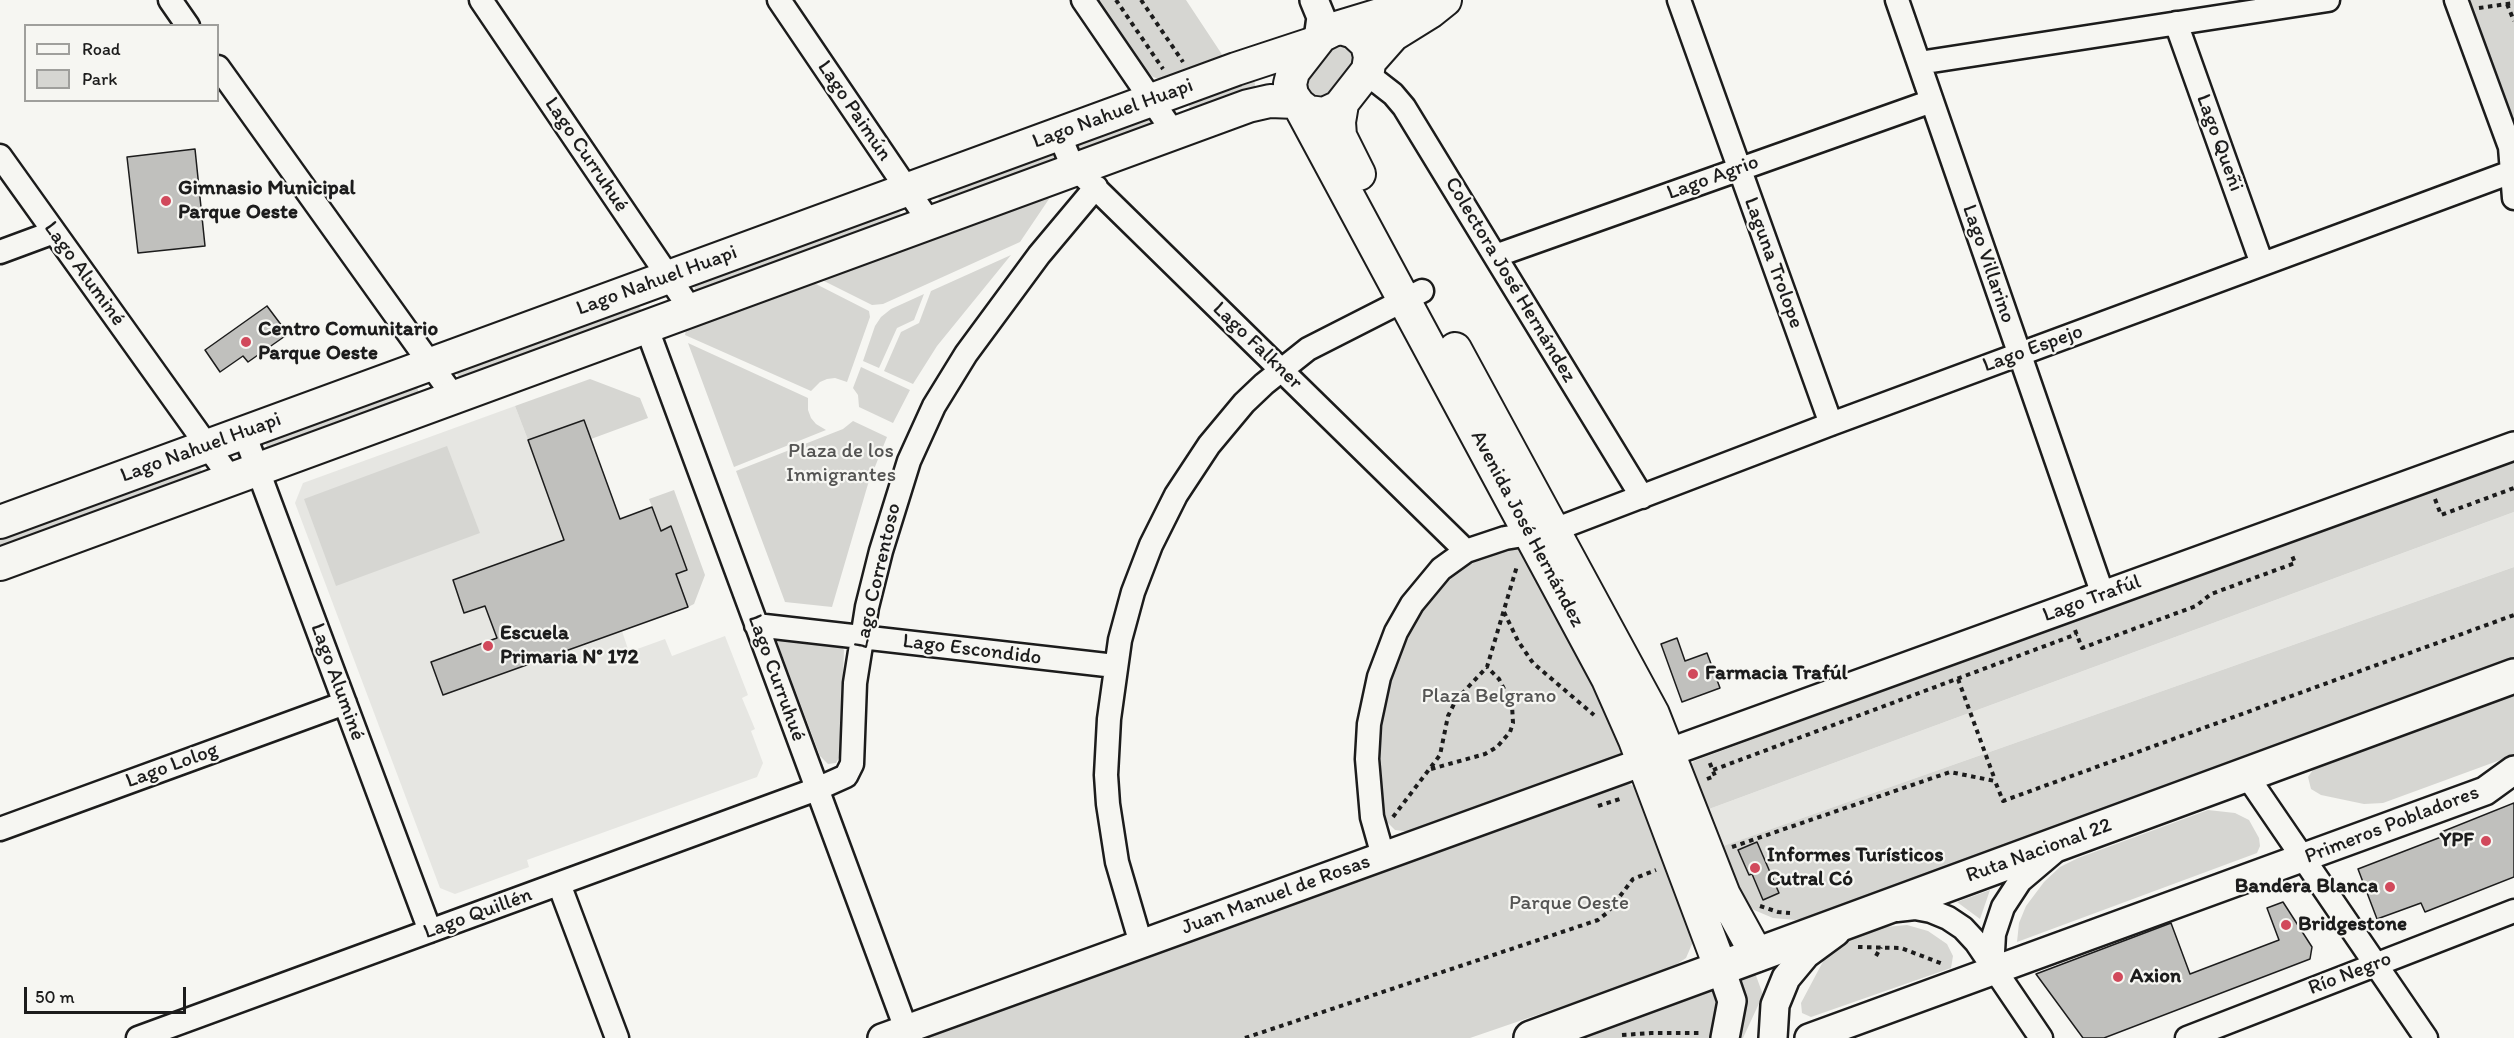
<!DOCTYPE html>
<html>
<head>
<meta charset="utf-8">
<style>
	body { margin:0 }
	#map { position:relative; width:2514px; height:1038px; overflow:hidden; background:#f6f6f2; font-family:Itim,sans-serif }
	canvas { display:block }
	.legend { position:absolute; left:24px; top:24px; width:195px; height:78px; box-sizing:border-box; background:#f6f6f2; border:2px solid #9f9f9c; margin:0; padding:8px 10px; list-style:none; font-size:18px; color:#1c1c1c }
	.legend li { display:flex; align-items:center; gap:12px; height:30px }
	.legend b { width:30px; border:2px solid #9f9f9c }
	.scale { position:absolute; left:24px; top:987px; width:162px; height:27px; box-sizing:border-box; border:3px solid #1c1c1c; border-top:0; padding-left:8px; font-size:18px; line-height:21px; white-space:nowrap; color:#1c1c1c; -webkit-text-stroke:4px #f6f6f2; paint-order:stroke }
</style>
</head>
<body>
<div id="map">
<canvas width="2514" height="1038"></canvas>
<ul class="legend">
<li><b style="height:8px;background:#f6f6f2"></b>Road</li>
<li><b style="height:16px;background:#d6d6d2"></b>Park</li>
</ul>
<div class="scale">50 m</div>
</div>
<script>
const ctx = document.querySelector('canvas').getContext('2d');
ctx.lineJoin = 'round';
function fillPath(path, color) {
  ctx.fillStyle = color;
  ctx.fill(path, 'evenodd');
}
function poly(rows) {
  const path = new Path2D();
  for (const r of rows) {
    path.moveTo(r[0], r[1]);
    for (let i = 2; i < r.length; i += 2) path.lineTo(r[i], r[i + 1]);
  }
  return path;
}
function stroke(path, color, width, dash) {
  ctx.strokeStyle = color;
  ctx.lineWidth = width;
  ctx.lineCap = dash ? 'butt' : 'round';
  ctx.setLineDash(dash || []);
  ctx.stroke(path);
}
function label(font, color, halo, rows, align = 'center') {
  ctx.font = font + ' Itim,sans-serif';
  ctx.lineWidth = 4.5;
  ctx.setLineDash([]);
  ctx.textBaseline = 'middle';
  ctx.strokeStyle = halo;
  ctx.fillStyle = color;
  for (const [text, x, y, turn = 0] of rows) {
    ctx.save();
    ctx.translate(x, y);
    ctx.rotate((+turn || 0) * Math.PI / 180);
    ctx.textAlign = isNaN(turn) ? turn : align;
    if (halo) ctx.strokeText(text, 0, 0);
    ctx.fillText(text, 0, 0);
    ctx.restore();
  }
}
fillPath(poly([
	[515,406,528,440,584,420,612,498,606,524,652,507,661,530,671,527,687,570,676,574,622,631,629,652,665,639,672,656,725,636,748,695,742,698,755,729,751,731,763,763,757,777,527,860,529,867,455,894,440,888,295,503,303,483],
	[2514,512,2514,567,1723,846,1709,809]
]), '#e6e6e2');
fillPath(poly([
	[1097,0,1186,0,1227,62,1165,81,1153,77,1143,68],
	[2471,0,2514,0,2514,128,2471,10],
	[1341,40,1359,54,1335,96,1310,100,1302,77,1305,72],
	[1254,79,1256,90,1192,112,1190,109,1188,102],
	[1147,116,1151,125,1081,153,1078,150,1076,143],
	[1052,151,1055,162,942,204,939,201,938,194],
	[1047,197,1049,199,1020,242,883,304,872,305,822,280],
	[897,207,902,217,698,292,695,290,694,283],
	[1011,255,937,346,913,384,884,371,901,332,919,323,931,291],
	[814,283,869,311,870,317,847,382,835,378,827,379,820,382,811,391,685,335,686,330],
	[924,294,914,320,897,328,879,368,863,361,875,326,881,317,891,309],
	[638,303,642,313,461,380,457,374,457,370],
	[688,343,808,398,808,410,811,418,816,424,826,430,734,467],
	[861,367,910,390,893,423,859,407,858,395,853,388],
	[590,379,640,398,648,418,591,439,584,420,528,440,515,406],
	[416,385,420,395,269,451,267,448,265,441],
	[853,421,887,437,868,484,832,607,785,602,736,471,843,429],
	[447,446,480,533,336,586,304,499],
	[2514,458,2514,512,1709,809,1723,846,2514,567,2514,662,1814,917,1795,920,1773,918,1754,910,1739,897,1688,767,1694,761],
	[199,465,203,475,0,555,0,532],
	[674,490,705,575,694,604,688,607,676,574,687,570,672,527,661,531,649,499],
	[1520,548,1621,736,1623,750,1617,758,1412,832,1395,830,1387,822,1382,810,1378,776,1379,731,1389,680,1402,647,1430,599,1450,576,1475,559],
	[782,638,840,645,844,650,840,756,836,763,828,764,820,756,779,647,778,642],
	[2514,695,2514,755,2383,803,2364,804,2321,795,2311,789,2308,777,2315,767],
	[1629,784,1638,788,1695,937,1686,958,1668,970,1470,1038,923,1038,1619,786],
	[2208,810,2235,813,2249,820,2259,838,2260,846,2257,853,2017,942,2019,923,2026,906,2044,882,2060,867,2078,858],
	[1990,890,1980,919,1957,902],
	[1907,925,1928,931,1947,944,1953,956,1951,968,1811,1017,1802,1013,1801,1003,1827,954,1847,938,1885,927],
	[1755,973,1762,992,1762,997,1743,1038,1734,1038,1735,981],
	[1713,989,1720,991,1713,1038,1575,1038]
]), '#d6d6d2');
const building = poly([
	[195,149,205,246,138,253,127,157,195,149],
	[267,306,288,334,248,362,243,356,220,372,205,350,267,306],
	[584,420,620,519,652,507,661,531,671,526,687,570,676,574,688,607,443,695,431,662,497,638,485,606,464,613,453,580,564,540,528,440,584,420],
	[1677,638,1685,661,1707,653,1720,688,1682,702,1661,644,1677,638],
	[2514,803,2514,877,2425,912,2421,903,2377,919,2358,869,2441,837,2439,833,2514,803],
	[1757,842,1779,893,1763,900,1752,874,1749,875,1738,850,1757,842],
	[2283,902,2312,947,2310,959,2104,1038,2083,1038,2036,974,2171,923,2190,974,2279,940,2267,908,2283,902]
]);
fillPath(building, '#c0c0bd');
stroke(building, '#1c1c1c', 1.5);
const minor = poly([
	[170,0,188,26],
	[481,0,691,310],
	[779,0,930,223],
	[1083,0,1174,133],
	[1679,0,1831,424],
	[1897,0,2103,595],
	[2456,0,2510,147,2514,198],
	[2176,23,2262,264],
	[1919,63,2328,0],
	[218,67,454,397],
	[1366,73,1393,94,1404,107,1642,497],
	[1059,134,1069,158,1076,169,1466,551],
	[0,156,231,479],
	[0,252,54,232],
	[1495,256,1932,101],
	[646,326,906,1029],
	[244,433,430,931],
	[756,625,1115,666],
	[2245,773,2426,1038],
	[0,829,345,703],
	[1383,856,1372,817,1367,759,1369,724,1379,677,1396,632,1412,604,1441,569,1466,551,1505,538,1554,530,1831,424,2514,171],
	[559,884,617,1038],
	[1897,910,1915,908,1931,911,1948,918,1963,928,1976,942,2041,1038],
	[1141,944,1117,862,1108,804,1106,775,1109,719,1120,640,1133,592,1151,545,1176,495,1209,445,1244,403,1264,384,1308,349,1422,291],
	[1995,970,1993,952,1994,934,2003,907,2020,881,2053,853],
	[138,1038,817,789,846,776,852,764,855,683,867,607,881,551,909,461,934,406,966,354,1039,255,1096,187],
	[2187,1038,2514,911]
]);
const tertiary = poly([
	[1314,0,1321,17,1318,39],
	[1721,969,1732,1001,1725,1038],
	[882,1038,2514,446],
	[1773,1038,1775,1005,1786,978,1806,954,1836,932],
	[1809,1038,2485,791,2514,770]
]);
const secondary = poly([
	[1341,28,1354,32,1367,44,1370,57,1368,70,1339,107,1324,114,1308,112,1299,105,1292,95,1290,84,1293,72,1321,36,1333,30,1341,28],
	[1333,29,1386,13,1417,0],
	[1370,61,1393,35,1430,12,1445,0],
	[1342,104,1339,122,1340,136,1359,174],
	[1299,105,1608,679,1635,740,1721,969],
	[1455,349,1653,714,1724,895,1757,955],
	[0,522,1236,69,1315,43],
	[0,564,1248,106,1270,101,1296,102]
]);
const trunk = poly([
	[1531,1038,2514,676]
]);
stroke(minor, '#1c1c1c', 27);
stroke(tertiary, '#1c1c1c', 32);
stroke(secondary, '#1c1c1c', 36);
stroke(trunk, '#1c1c1c', 38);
stroke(poly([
	[1116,0,1163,69],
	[1141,0,1183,62],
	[2507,4,2514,21],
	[2479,8,2514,3],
	[2435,499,2441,515,2514,488],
	[1504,612,1518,641,1533,663,1594,715],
	[2075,630,2082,648,2196,606,2211,594,2295,563,2291,553],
	[1958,679,1995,780],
	[1431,769,1485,754,1497,747,1510,732,1513,723,1512,705,1499,679,1487,667],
	[1713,770,2077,634],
	[1707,779,1715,776,1709,761],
	[1598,806,1623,798],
	[1393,817,1440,755,1448,716,1456,700,1487,667,1517,566],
	[1732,847,1950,772,1995,781,2003,801,2514,615],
	[1760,906,1778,912,1790,913],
	[1858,947,1901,948,1943,964],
	[1876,956,1881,947],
	[1622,1035,1651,1033,1701,1033],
	[1245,1038,1598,920,1608,912,1633,879,1656,870]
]), '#1c1c1c', 4, [4.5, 4.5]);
stroke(minor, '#f6f6f2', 22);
stroke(tertiary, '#f6f6f2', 27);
stroke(secondary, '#f6f6f2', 32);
stroke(trunk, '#f6f6f2', 33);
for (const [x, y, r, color] of [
	[166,201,6,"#d1495b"],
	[246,342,6,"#d1495b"],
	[488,646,6,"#d1495b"],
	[1693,674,6,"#d1495b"],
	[2486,841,6,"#d1495b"],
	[1755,868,6,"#d1495b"],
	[2390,887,6,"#d1495b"],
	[2286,925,6,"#d1495b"],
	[2118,977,6,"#d1495b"]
]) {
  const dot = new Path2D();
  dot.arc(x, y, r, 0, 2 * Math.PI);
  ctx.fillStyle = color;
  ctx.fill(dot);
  stroke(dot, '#f6f6f2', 2);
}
label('21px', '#1c1c1c', '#f6f6f2', [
	["Lago Paimún",854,111,56],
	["Lago Nahuel Huapi",1113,114,-20],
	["Lago Queñi",2219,143,70],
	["Lago Curruhué",586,155,56],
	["Lago Agrio",1713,178,-20],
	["Laguna Trolope",1773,263,70],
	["Lago Villarino",1988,264,71],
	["Lago Aluminé",84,274,54],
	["Colectora José Hernández",1510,280,59],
	["Lago Nahuel Huapi",657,281,-20],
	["Lago Falkner",1257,346,44],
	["Lago Espejo",2033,349,-20],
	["Lago Nahuel Huapi",201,448,-20],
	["Avenida José Hernández",1527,529,62],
	["Lago Correntoso",878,576,-77],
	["Lago Trafúl",2092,599,-20],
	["Lago Escondido",972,650,7],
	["Lago Curruhué",776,678,70],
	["Lago Aluminé",337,682,70],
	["Lago Lolog",172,766,-20],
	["Primeros Pobladores",2392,825,-21],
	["Ruta Nacional 22",2039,851,-20],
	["Juan Manuel de Rosas",1276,895,-20],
	["Lago Quillén",478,914,-20],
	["Río Negro",2350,974,-21]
]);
label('bold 21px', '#1c1c1c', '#f6f6f2', [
	["Gimnasio Municipal",178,189],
	["Parque Oeste",178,213],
	["Centro Comunitario",258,330],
	["Parque Oeste",258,354],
	["Escuela",500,634],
	["Primaria N° 172",500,658],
	["Farmacia Trafúl",1705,674],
	["YPF",2474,841,"right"],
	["Informes Turísticos",1767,856],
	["Cutral Có",1767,880],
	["Bandera Blanca",2378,887,"right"],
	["Bridgestone",2298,925],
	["Axion",2130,977]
], 'left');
label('21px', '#545453', '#f6f6f2', [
	["Plaza de los",841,452],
	["Inmigrantes",841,476],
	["Plaza Belgrano",1489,697],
	["Parque Oeste",1569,904]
]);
</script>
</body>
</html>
